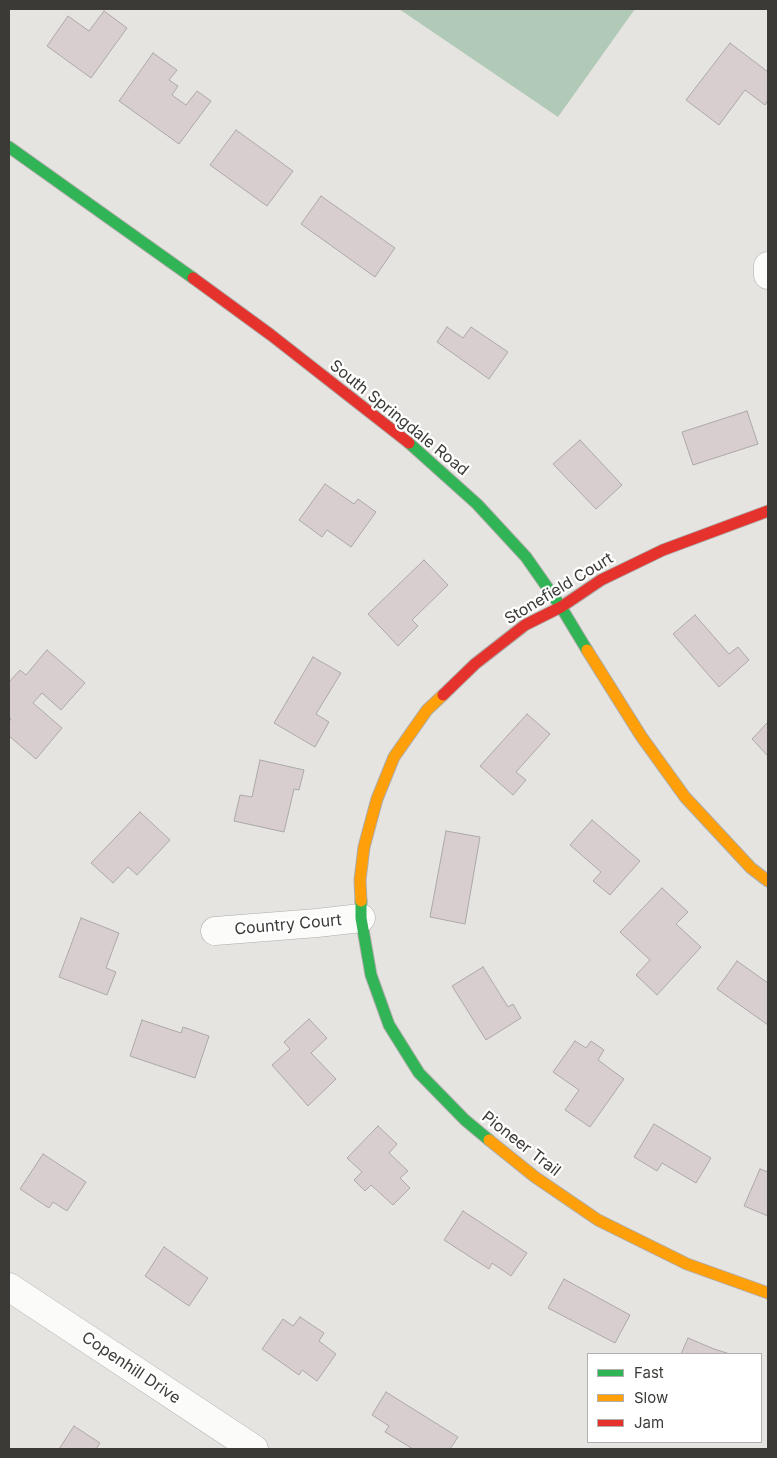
<!DOCTYPE html>
<html>
<head>
<meta charset="utf-8">
<style>
	body { margin:0 }
	#map { position:relative; width:777px; height:1458px; overflow:hidden; background:#e6e4e0; font-family:Inter,sans-serif }
	canvas { display:block }
	.frame { position:absolute; inset:0; border:10px solid #3c3a37; pointer-events:none }
	.legend { position:absolute; left:587px; top:1353px; width:175px; height:90px; box-sizing:border-box; background:#fff; border:1px solid #b1b0af; margin:0; padding:6px 9px; list-style:none; font-size:15px; color:#3c3a37 }
	.legend li { display:flex; align-items:center; gap:10px; height:25px }
	.legend b { width:25px; border:1px solid #b1b0af }
</style>
</head>
<body>
<div id="map">
<canvas width="777" height="1458"></canvas>
<div class="frame"></div>
<ul class="legend">
<li><b style="height:6px;background:#30b455"></b>Fast</li>
<li><b style="height:6px;background:#ff9f0a"></b>Slow</li>
<li><b style="height:6px;background:#e5322d"></b>Jam</li>
</ul>
</div>
<script>
const ctx = document.querySelector('canvas').getContext('2d');
ctx.lineJoin = 'round';
function fillPath(path, color) {
  ctx.fillStyle = color;
  ctx.fill(path, 'evenodd');
}
function poly(rows) {
  const path = new Path2D();
  for (const r of rows) {
    path.moveTo(r[0], r[1]);
    for (let i = 2; i < r.length; i += 2) path.lineTo(r[i], r[i + 1]);
  }
  return path;
}
function stroke(path, color, width, dash) {
  ctx.strokeStyle = color;
  ctx.lineWidth = width;
  ctx.lineCap = dash ? 'butt' : 'round';
  ctx.setLineDash(dash || []);
  ctx.stroke(path);
}
function label(font, color, halo, rows, align = 'center') {
  ctx.font = font + ' Inter,sans-serif';
  ctx.lineWidth = 4.5;
  ctx.setLineDash([]);
  ctx.textBaseline = 'middle';
  ctx.strokeStyle = halo;
  ctx.fillStyle = color;
  for (const [text, x, y, turn = 0] of rows) {
    ctx.save();
    ctx.translate(x, y);
    ctx.rotate((+turn || 0) * Math.PI / 180);
    ctx.textAlign = isNaN(turn) ? turn : align;
    if (halo) ctx.strokeText(text, 0, 0);
    ctx.fillText(text, 0, 0);
    ctx.restore();
  }
}
fillPath(poly([
	[399,9,635,9,558,117]
]), '#b1cab8');
const building = poly([
	[104,11,127,28,91,78,47,46,68,16,89,31,104,11],
	[730,43,768,72,768,100,765,105,745,90,719,125,686,100,730,43],
	[153,53,177,70,169,80,178,86,172,95,186,105,197,91,211,101,179,144,119,101,153,53],
	[236,130,293,171,267,206,210,165,236,130],
	[321,196,395,248,375,277,301,224,321,196],
	[447,327,463,338,471,327,508,352,489,379,437,342,447,327],
	[747,411,758,444,693,465,682,432,747,411],
	[580,440,622,485,596,509,553,464,580,440],
	[325,484,354,504,358,499,376,512,351,547,327,530,322,537,299,520,325,484],
	[424,560,448,585,412,620,418,626,398,646,368,614,424,560],
	[695,615,729,654,738,647,749,660,719,687,673,634,695,615],
	[47,650,85,683,61,710,42,693,33,703,62,728,36,759,9,736,9,722,11,719,9,717,9,682,20,670,26,675,47,650],
	[313,657,341,673,316,714,329,722,315,747,274,723,313,657],
	[527,714,550,734,516,772,526,780,513,795,480,766,527,714],
	[768,722,768,756,752,739,768,722],
	[260,760,304,770,299,790,294,789,284,832,234,821,240,795,252,797,260,760],
	[140,812,170,840,137,875,128,867,113,883,91,863,140,812],
	[592,820,640,861,610,895,593,881,601,872,570,845,592,820],
	[446,831,480,837,465,924,430,917,446,831],
	[662,888,688,912,676,924,701,947,657,995,636,975,650,960,620,932,662,888],
	[81,918,119,933,106,968,116,972,107,995,59,977,81,918],
	[737,961,768,983,768,1025,717,989,737,961],
	[483,967,508,1007,513,1004,521,1018,486,1040,452,986,483,967],
	[309,1019,327,1038,311,1053,336,1079,308,1106,272,1065,290,1049,284,1042,309,1019],
	[142,1020,181,1033,183,1027,209,1036,195,1078,130,1056,142,1020],
	[575,1041,586,1048,591,1041,604,1050,598,1060,624,1079,590,1127,565,1110,579,1090,553,1072,575,1041],
	[654,1124,711,1158,696,1183,662,1163,657,1171,634,1157,654,1124],
	[378,1126,397,1144,389,1153,408,1171,400,1178,410,1188,393,1205,371,1185,365,1191,354,1180,362,1172,347,1158,378,1126],
	[43,1154,86,1182,67,1211,53,1202,49,1208,20,1189,43,1154],
	[760,1169,768,1172,768,1216,744,1206,760,1169],
	[463,1211,527,1253,511,1276,492,1263,489,1269,444,1240,463,1211],
	[164,1247,208,1278,189,1306,145,1276,164,1247],
	[564,1279,630,1315,615,1343,548,1308,564,1279],
	[300,1317,324,1333,319,1341,336,1354,317,1381,302,1370,299,1375,262,1349,283,1319,293,1326,300,1317],
	[688,1338,714,1349,730,1354,681,1354,688,1338],
	[386,1392,458,1437,450,1449,413,1449,385,1432,389,1426,372,1415,386,1392],
	[74,1426,100,1443,96,1449,59,1449,74,1426]
]);
fillPath(building, '#d8cdcf');
stroke(building, '#aba9a7', 1);
const street = poly([
	[768,266,768,275],
	[215,931,317,923,361,918],
	[9,1287,254,1449]
]);
const fast = poly([
	[9,147,193,278],
	[409,443,477,504,526,557,561,607,587,650],
	[361,901,361,918,371,975,389,1025,419,1073,465,1120,489,1140]
]);
const slow = poly([
	[587,650,641,736,685,797,751,868,768,881],
	[361,901,360,880,364,847,377,799,394,757,427,710,443,695],
	[489,1140,535,1177,598,1220,687,1264,768,1293]
]);
const jam = poly([
	[193,278,271,335,409,443],
	[443,695,475,664,525,625,561,607,601,580,663,550,768,511]
]);
stroke(street, '#adaca9', 29);
stroke(fast, '#adaca9', 13);
stroke(slow, '#adaca9', 13);
stroke(jam, '#adaca9', 13);
stroke(street, '#fbfbfa', 28);
stroke(fast, '#30b455', 11);
stroke(slow, '#ff9f0a', 11);
stroke(jam, '#e5322d', 11);
label('16px', '#3c3a37', '#fff', [
	["South Springdale Road",399,418,39],
	["Stonefield Court",559,589,-31],
	["Country Court",288,925,-5],
	["Pioneer Trail",521,1144,38],
	["Copenhill Drive",131,1368,34]
]);
</script>
</body>
</html>
